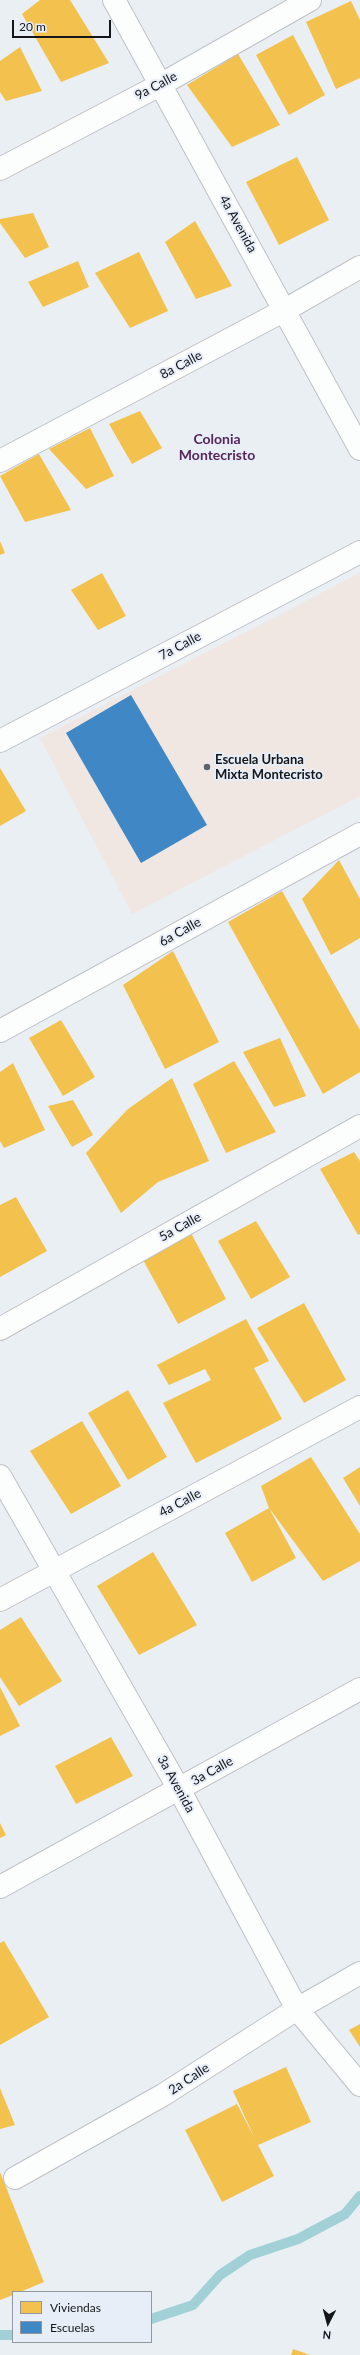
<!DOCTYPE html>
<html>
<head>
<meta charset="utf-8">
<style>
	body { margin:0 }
	#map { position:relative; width:360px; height:2355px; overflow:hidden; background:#eaeff4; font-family:Lato,sans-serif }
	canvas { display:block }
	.legend { position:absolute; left:12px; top:2291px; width:140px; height:52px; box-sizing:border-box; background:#e7eef7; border:1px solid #93989e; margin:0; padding:5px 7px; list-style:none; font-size:12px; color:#141619 }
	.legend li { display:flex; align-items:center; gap:8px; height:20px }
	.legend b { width:20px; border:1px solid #93989e }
	.north { position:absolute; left:308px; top:2303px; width:40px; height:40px; -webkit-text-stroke:3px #e7eef7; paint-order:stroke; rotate:186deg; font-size:11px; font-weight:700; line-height:16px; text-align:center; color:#141619 }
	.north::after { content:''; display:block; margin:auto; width:14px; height:18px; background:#141619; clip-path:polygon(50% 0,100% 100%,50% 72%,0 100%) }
	.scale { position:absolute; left:12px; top:20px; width:99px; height:18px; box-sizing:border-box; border:2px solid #141619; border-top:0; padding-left:5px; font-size:12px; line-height:14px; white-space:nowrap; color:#141619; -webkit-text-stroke:3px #e7eef7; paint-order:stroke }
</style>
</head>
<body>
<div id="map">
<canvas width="360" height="2355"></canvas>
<ul class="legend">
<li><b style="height:11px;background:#f2c14e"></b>Viviendas</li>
<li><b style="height:11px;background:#3f88c5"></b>Escuelas</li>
</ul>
<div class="north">N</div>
<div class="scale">20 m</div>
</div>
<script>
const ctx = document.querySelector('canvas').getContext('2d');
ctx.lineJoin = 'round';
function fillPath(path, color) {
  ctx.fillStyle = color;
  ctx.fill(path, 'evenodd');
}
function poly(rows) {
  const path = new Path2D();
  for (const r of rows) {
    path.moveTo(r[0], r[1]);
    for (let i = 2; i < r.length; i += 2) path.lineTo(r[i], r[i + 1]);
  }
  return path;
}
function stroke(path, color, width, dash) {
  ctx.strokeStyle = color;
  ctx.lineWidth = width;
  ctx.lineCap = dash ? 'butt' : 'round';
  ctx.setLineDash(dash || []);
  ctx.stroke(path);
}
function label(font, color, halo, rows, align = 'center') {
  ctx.font = font + ' Lato,sans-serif';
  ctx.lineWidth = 4;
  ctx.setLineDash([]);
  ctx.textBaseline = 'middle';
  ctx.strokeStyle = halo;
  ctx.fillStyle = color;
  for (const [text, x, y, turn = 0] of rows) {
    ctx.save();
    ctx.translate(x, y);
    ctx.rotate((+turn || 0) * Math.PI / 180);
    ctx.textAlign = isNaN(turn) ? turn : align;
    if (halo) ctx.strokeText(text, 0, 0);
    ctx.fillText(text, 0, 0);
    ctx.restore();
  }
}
fillPath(poly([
	[360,573,360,796,132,914,40,738]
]), '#f0e6e2');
fillPath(poly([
	[40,0,70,0,109,63,61,82,22,14],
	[351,1,360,20,360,78,336,89,306,22],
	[293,35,325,95,289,115,256,55],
	[20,47,42,91,6,101,0,92,0,61],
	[238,54,280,125,232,147,187,85],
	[297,157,329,220,279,245,246,182],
	[33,213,49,247,25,258,0,223,0,219],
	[195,221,232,286,196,299,165,242],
	[139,252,168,311,130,328,95,273],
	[78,261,89,287,43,307,28,282],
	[140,411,162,448,132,464,109,424],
	[90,428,114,476,86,489,49,449],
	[39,454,71,510,25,522,0,476],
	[0,541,5,553,0,555],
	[102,573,126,616,98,630,71,590],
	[0,768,26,811,0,826],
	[339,860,360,899,360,938,331,955,302,899],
	[282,891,360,1030,360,1072,323,1094,228,922],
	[173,951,219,1042,165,1069,123,985],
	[61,1020,95,1077,63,1096,29,1038],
	[280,1038,306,1096,274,1107,243,1052],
	[234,1061,276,1132,226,1153,193,1084],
	[13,1063,45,1130,4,1148,0,1141,0,1072],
	[172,1078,209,1161,158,1182,121,1213,86,1153,128,1109],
	[73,1100,93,1135,72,1147,48,1106],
	[354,1152,360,1161,360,1234,358,1235,320,1169],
	[16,1197,47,1251,0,1277,0,1205],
	[256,1221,290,1277,251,1299,218,1241],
	[191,1233,226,1299,178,1324,142,1258],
	[304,1303,346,1380,304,1403,257,1328],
	[246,1319,269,1361,254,1368,282,1419,196,1463,163,1403,211,1380,205,1369,169,1385,157,1365],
	[128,1390,167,1457,128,1480,88,1413],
	[82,1421,121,1486,71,1514,30,1451],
	[311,1457,360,1534,360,1561,323,1581,269,1508,261,1486],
	[360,1467,360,1506,343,1478],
	[269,1508,296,1558,252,1582,225,1533],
	[153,1552,197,1625,139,1655,97,1586],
	[21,1617,62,1681,19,1706,0,1677,0,1630],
	[0,1687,20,1726,0,1736],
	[111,1737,133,1776,76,1804,55,1766],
	[0,1823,6,1835,0,1838],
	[4,1941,49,2017,0,2045,0,1943],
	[360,2024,360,2047,349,2030],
	[286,2067,311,2122,258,2145,274,2176,222,2202,185,2130,237,2104,255,2139,233,2091],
	[0,2088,15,2125,0,2129],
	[0,2172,44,2282,20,2292,13,2292,13,2295,0,2300],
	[293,2349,310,2355,291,2355]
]), '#f2c14e');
fillPath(poly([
	[131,695,207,825,141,863,66,733]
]), '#3f88c5');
stroke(poly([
	[151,2319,193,2305,220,2275,250,2255,298,2239,345,2214,360,2196],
	[0,2335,13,2335]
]), '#a1d0d6', 10);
const minor = poly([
	[114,0,360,449],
	[0,169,160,85,310,0],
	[0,461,285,310,360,267],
	[0,741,360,552],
	[0,1031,360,834],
	[0,1329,360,1126],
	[0,1476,179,1789,297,2009,360,2085],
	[0,1600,360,1407],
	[0,1887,360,1689],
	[15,2178,163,2095,297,2009,360,1973]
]);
stroke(minor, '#bec1c5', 24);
stroke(minor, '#fcfdfd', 22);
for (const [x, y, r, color] of [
	[207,767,4,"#5f6266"]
]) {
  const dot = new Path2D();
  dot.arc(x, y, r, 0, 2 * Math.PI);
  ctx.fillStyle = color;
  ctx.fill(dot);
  stroke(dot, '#e7eef7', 1.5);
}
label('13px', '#141619', '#e7eef7', [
	["9a Calle",156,86,-28],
	["4a Avenida",238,224,61],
	["8a Calle",181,365,-28],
	["7a Calle",180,646,-28],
	["6a Calle",180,932,-29],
	["5a Calle",180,1227,-29],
	["4a Calle",180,1503,-28],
	["3a Calle",212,1771,-29],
	["3a Avenida",176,1784,61],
	["2a Calle",189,2079,-33]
]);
label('bold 13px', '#141619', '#e7eef7', [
	["Escuela Urbana",215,760],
	["Mixta Montecristo",215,775]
], 'left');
label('bold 14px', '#572758', '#e7eef7', [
	["Colonia",217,439],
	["Montecristo",217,455]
]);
</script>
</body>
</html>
